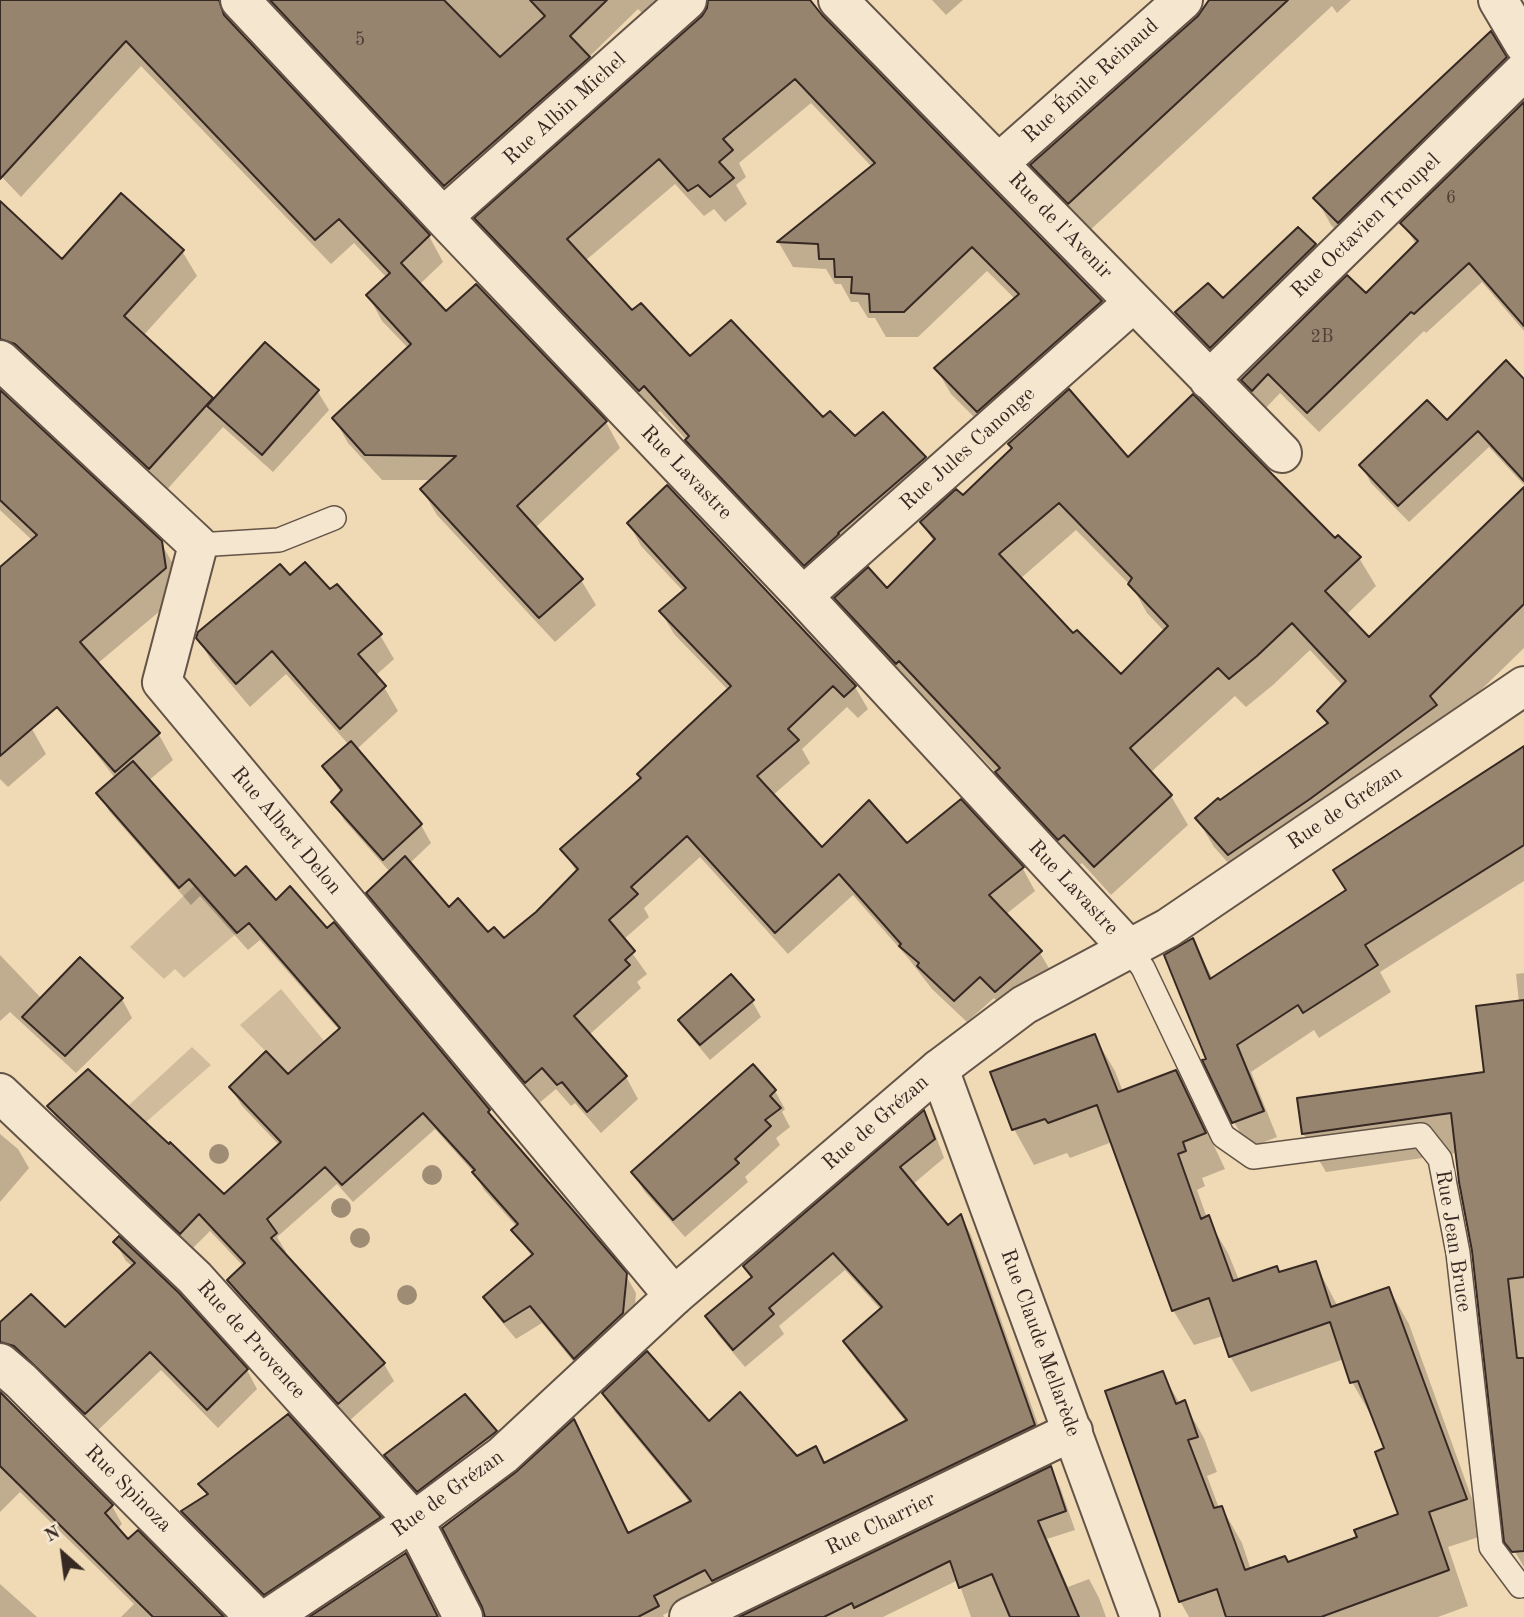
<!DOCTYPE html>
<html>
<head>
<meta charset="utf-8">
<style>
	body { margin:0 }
	#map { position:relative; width:1524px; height:1617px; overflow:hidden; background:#f0d9b5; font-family:"Old Standard TT",serif }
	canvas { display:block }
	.north { position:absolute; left:28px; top:1519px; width:70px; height:70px; -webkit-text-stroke:5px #f5e6cf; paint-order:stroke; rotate:332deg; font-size:19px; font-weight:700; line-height:28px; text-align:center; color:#362822 }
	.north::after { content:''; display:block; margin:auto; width:24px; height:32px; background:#362822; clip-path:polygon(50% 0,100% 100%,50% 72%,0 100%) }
</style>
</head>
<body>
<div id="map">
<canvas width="1524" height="1617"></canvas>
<div class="north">N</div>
</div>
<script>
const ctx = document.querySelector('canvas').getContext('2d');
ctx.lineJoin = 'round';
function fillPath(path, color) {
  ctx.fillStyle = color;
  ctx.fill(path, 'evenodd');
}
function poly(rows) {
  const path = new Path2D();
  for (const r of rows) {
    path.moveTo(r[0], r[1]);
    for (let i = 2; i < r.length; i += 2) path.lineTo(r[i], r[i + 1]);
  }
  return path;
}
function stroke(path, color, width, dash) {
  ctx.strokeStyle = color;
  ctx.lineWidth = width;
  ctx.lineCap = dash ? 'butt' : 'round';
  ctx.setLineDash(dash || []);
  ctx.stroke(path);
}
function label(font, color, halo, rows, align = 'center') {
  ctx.font = font + ' "Old Standard TT",serif';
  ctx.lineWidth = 6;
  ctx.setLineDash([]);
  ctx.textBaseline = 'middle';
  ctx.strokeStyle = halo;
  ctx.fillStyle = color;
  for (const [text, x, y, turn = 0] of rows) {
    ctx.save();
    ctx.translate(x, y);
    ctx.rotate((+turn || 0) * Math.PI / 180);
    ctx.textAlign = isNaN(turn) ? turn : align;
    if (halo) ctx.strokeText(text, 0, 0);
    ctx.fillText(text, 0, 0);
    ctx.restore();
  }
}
fillPath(poly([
	[194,886,237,933,184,978,175,969,164,979,130,947],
	[281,989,325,1042,288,1074,240,1025],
	[192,1047,211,1065,145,1123,128,1106]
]), '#d0bb9c');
fillPath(poly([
	[0,0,808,0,821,16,1101,302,1115,327,993,436,951,394,936,368,1015,299,987,271,918,337,886,337,875,318,868,318,858,302,851,302,841,284,835,284,826,269,793,267,779,243,872,167,811,103,739,163,746,177,736,185,747,204,725,222,714,209,704,216,675,184,585,261,632,312,690,358,823,419,855,439,883,415,925,458,939,484,820,590,702,465,689,443,660,411,654,416,491,244,477,219,703,18,710,4,697,4,661,32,638,9,588,58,603,84,460,211,239,10,233,21,233,27,429,236,443,262,419,285,446,313,606,422,620,448,535,528,581,580,596,605,555,642,437,515,422,490,432,480,382,480,348,443,334,418,409,349,382,321,368,295,387,278,354,243,331,264,141,66,21,197,0,175],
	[932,0,963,0,946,15],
	[1212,0,1351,0,1337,13,1332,6,1087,233,1050,196,1032,165,1199,18],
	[1505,58,1521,85,1354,249,1331,225,1316,198],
	[1524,104,1524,331,1482,282,1426,333,1424,331,1319,432,1280,393,1264,410,1254,400,1243,380,1366,295,1417,246,1403,223],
	[0,203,62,262,182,251,197,276,143,336,213,402,265,344,318,392,329,410,273,472,223,427,164,493,0,370],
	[1298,229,1315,245,1325,263,1221,365,1188,331,1177,313,1223,301],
	[1524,382,1524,485,1489,447,1409,522,1371,483,1361,465],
	[0,392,161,543,176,569,180,594,97,664,159,735,173,760,148,781,235,878,276,903,489,1111,498,1127,625,1274,636,1293,633,1332,585,1376,542,1323,516,1339,496,1315,486,1298,532,1257,514,1230,517,1227,484,1190,475,1174,435,1129,353,1202,337,1184,277,1237,286,1252,284,1254,384,1364,394,1381,349,1421,239,1298,229,1281,244,1267,210,1231,191,1250,60,1124,49,1106,224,1197,280,1146,242,1106,231,1088,288,1076,340,1031,260,940,248,950,200,896,191,905,109,811,99,793,115,778,0,630,0,569,33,541,0,510],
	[1127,459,1335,540,1359,558,1376,586,1346,615,1369,639,1524,490,1524,648,1446,724,1246,883,1214,847,1197,819,1327,725,1319,711,1343,686,1310,650,1273,685,1246,707,1235,696,1150,773,1171,796,1188,825,1111,895,1082,863,1076,868,1014,801,1000,777,917,689,913,692,853,627,836,598,887,590,934,543,922,522,963,498],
	[1076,530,1133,588,1147,613,1165,632,1121,677,1073,635,1020,579],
	[667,487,855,687,868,709,858,718,847,707,802,749,810,763,773,795,822,849,907,845,961,802,1023,869,1035,891,1005,915,1040,953,1053,975,1008,1013,994,998,967,1022,932,989,908,958,853,895,788,954,700,857,644,908,649,917,623,940,647,974,637,982,641,988,589,1035,626,1077,638,1099,601,1133,575,1103,571,1106,556,1089,538,1104,381,915,368,893,390,872,344,820,334,802,341,793,324,766,349,745,286,674,250,707,212,662,198,638,290,578,330,592,380,635,394,659,375,676,384,687,398,711,356,750,421,825,431,843,409,864,449,910,488,934,504,940,537,913,577,873,563,849,642,779,729,691,674,634,661,612,684,592,641,546,629,523],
	[0,699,32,729,46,754,8,787,0,779],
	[1524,747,1524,881,1380,972,1391,992,1319,1038,1314,1030,1251,1072,1277,1137,1249,1148,1234,1122,1208,1060,1193,941,1213,979,1347,891],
	[0,955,42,999,80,959,122,999,132,1018,76,1073,10,1012,0,1021],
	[1524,973,1524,1567,1505,1535,1474,1251,1457,1153,1326,1172,1303,1133,1486,1073,1519,1002,1516,974],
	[752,1001,761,1017,710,1060,690,1036,680,1020],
	[1094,1036,1115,1071,1123,1092,1175,1072,1196,1108,1225,1169,1202,1178,1205,1186,1197,1190,1207,1218,1228,1253,1239,1280,1280,1274,1315,1263,1338,1307,1389,1289,1409,1324,1485,1535,1448,1547,1468,1606,1438,1617,1189,1617,1180,1601,1162,1373,1180,1404,1184,1403,1204,1438,1217,1472,1207,1476,1219,1508,1222,1508,1242,1543,1251,1570,1287,1564,1359,1538,1401,1515,1386,1449,1372,1417,1352,1382,1344,1359,1251,1392,1230,1356,1223,1336,1194,1345,1173,1310,1112,1142,1070,1158,1067,1153,1034,1165,1014,1129],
	[753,1066,775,1091,785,1109,782,1112,790,1127,776,1138,780,1145,745,1177,748,1182,685,1237,644,1191,633,1172],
	[924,1113,934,1131,944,1158,912,1185,948,1227,961,1217,971,1235,1045,1444,717,1588,663,1615,664,1617,486,1617,584,1440,629,1534,690,1503,615,1412,604,1393,709,1423,796,1458,825,1465,907,1423,856,1360,845,1341,881,1310,845,1270,779,1326,784,1334,745,1367,718,1335,708,1317,752,1279,745,1266],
	[0,1134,18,1149,29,1168,0,1202],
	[115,1242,178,1295,247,1370,257,1389,218,1428,161,1370,96,1432,0,1363,0,1325,65,1330,133,1267,126,1261],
	[0,1394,112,1506,122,1524,117,1529,127,1541,222,1617,121,1617,134,1604,20,1492,0,1512],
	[496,1432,505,1448,428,1508,396,1472,386,1455],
	[1050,1468,1060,1487,1075,1530,1047,1539,1068,1587,1089,1579,1099,1598,1106,1617,971,1617,958,1580,883,1617,743,1617],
	[200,1484,379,1518,389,1535,275,1611,193,1529,183,1512,207,1496],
	[0,1584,37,1617,0,1617]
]), '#0003');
const building = poly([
	[0,0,219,0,224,15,430,235,401,263,446,311,476,284,607,421,517,506,583,579,539,618,420,489,456,456,365,455,332,418,411,344,366,295,390,273,339,219,315,240,126,41,0,179,0,0],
	[270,0,444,0,500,57,545,16,530,0,607,0,570,36,590,57,444,186,270,0],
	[708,0,810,0,822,15,1102,301,977,412,934,368,1019,294,972,247,904,312,870,312,869,294,851,293,852,277,835,277,834,259,819,259,818,244,777,242,875,163,795,79,723,139,733,150,719,162,734,178,710,197,698,185,688,191,659,159,567,239,632,310,641,303,690,356,731,320,823,417,830,411,855,436,883,412,926,457,838,533,839,534,804,566,685,440,689,436,644,386,639,391,474,218,702,16,707,8,708,0],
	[1209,0,1288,0,1068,204,1030,165,1198,16,1209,0],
	[1491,31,1507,57,1338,223,1313,198,1491,31],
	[1524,102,1524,326,1469,263,1414,314,1411,312,1307,413,1268,374,1252,391,1241,380,1347,275,1366,293,1418,241,1400,223,1524,102],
	[121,193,184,250,124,316,213,398,149,469,15,344,0,339,0,201,62,259,121,193],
	[1298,227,1316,244,1210,348,1175,312,1208,283,1223,298,1298,227],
	[265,342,319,390,262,455,207,406,265,342],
	[1506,360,1524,379,1524,481,1478,431,1398,506,1359,465,1427,400,1447,420,1506,360],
	[1069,389,1128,457,1193,394,1197,398,1335,538,1338,535,1361,557,1325,591,1369,637,1524,487,1524,604,1430,696,1437,705,1310,799,1228,855,1195,818,1218,798,1220,800,1328,723,1317,711,1346,681,1292,623,1257,656,1229,679,1218,668,1130,748,1172,795,1094,867,1064,835,1058,840,995,772,1000,768,899,661,896,664,834,598,868,567,887,588,935,539,920,522,956,489,963,495,1012,448,1008,444,1069,389],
	[1059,503,1132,578,1128,584,1168,626,1121,674,1077,630,1073,633,999,554,1059,503],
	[0,390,162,541,166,568,80,642,160,733,115,772,57,707,0,756,0,567,37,535,0,500,0,390],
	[667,485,856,686,844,697,833,686,788,729,799,740,757,776,822,847,869,800,907,843,961,799,1024,867,989,895,1042,951,995,992,980,977,954,1001,917,966,919,963,899,946,901,944,839,874,775,933,687,836,631,887,638,894,609,920,635,951,625,960,630,965,574,1016,627,1076,587,1112,562,1082,557,1085,542,1068,525,1083,366,893,405,856,449,907,458,898,488,932,494,927,504,938,536,912,578,869,560,849,641,778,637,774,731,686,659,611,686,588,627,523,667,485],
	[305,562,330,589,337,584,382,634,358,654,386,686,340,729,272,651,236,684,196,638,198,632,280,564,290,575,305,562],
	[351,741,422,824,383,860,331,802,342,790,322,766,351,741],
	[1524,746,1524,845,1365,945,1378,965,1303,1013,1298,1005,1237,1045,1264,1111,1232,1123,1202,1060,1206,1059,1164,955,1193,938,1210,979,1346,890,1333,870,1524,746],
	[133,761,235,876,246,866,276,900,290,886,327,928,334,922,490,1110,488,1112,627,1273,623,1313,574,1359,530,1306,504,1322,483,1297,533,1254,511,1230,518,1224,472,1172,475,1170,423,1113,342,1185,325,1167,267,1219,277,1233,271,1238,385,1363,338,1404,227,1280,245,1263,199,1214,180,1234,47,1106,88,1069,169,1144,170,1142,224,1194,281,1142,229,1087,266,1051,288,1074,340,1028,249,923,237,933,189,879,179,888,96,793,133,761],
	[80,957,123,998,65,1056,22,1017,80,957],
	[731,974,754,1000,700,1045,678,1020,731,974],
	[1524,1000,1524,1277,1508,1279,1517,1358,1524,1358,1524,1551,1512,1552,1504,1542,1472,1251,1459,1182,1451,1113,1302,1134,1297,1098,1484,1072,1476,1006,1524,1000],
	[1095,1034,1118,1092,1176,1070,1206,1133,1183,1142,1186,1151,1178,1154,1201,1219,1209,1215,1233,1281,1277,1266,1279,1272,1316,1261,1331,1307,1389,1287,1467,1499,1429,1512,1449,1570,1321,1617,1226,1617,1217,1589,1179,1602,1105,1391,1163,1371,1176,1404,1185,1400,1198,1437,1188,1440,1214,1508,1222,1506,1245,1570,1285,1556,1288,1562,1357,1537,1354,1530,1398,1514,1375,1452,1384,1448,1358,1381,1350,1383,1330,1322,1229,1357,1209,1298,1172,1311,1097,1105,1048,1123,1045,1119,1012,1130,990,1072,1095,1034],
	[753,1064,776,1090,770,1096,781,1108,765,1120,771,1126,735,1159,739,1163,673,1220,631,1172,753,1064],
	[924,1110,935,1139,900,1167,948,1225,961,1214,1035,1425,712,1581,705,1570,654,1596,659,1606,638,1617,485,1617,482,1607,442,1528,516,1472,574,1419,628,1533,691,1501,602,1393,647,1351,709,1421,740,1392,797,1456,816,1446,824,1463,907,1420,843,1341,882,1307,833,1253,769,1308,774,1314,733,1350,705,1316,752,1277,743,1266,924,1110],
	[119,1236,179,1293,248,1369,207,1410,150,1352,85,1414,14,1346,0,1342,0,1322,31,1294,65,1327,135,1263,113,1242,119,1236],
	[0,1392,113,1505,105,1513,128,1539,138,1530,224,1617,153,1617,0,1466,0,1392],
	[465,1394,497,1431,417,1492,384,1455,465,1394],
	[288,1414,381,1517,264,1595,181,1511,208,1494,198,1484,288,1414],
	[1051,1466,1066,1511,1038,1521,1079,1617,1010,1617,992,1574,959,1588,950,1561,854,1608,852,1603,824,1617,739,1617,1051,1466],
	[406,1553,438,1617,309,1617,406,1553]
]);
fillPath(building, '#97846e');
stroke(building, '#362822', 2);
const service = poly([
	[198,545,279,540,334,518],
	[1129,949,1143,968,1223,1136,1253,1157,1421,1135,1440,1159,1458,1253,1491,1547,1520,1586,1524,1585]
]);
const minor = poly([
	[240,0,443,217,803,596,1129,949],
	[838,0,1282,453],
	[1498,0,1524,44],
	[999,163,1183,0],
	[443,217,687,0],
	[0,360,198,545,162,682,674,1296],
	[1209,380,1524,71],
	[803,596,1134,302],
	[939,1069,1140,1617],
	[0,1093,195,1278,414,1521,463,1617],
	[0,1363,21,1381,255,1617],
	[689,1617,1073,1431]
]);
const tertiary = poly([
	[270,1617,414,1521,503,1455,674,1296,939,1069,1024,1005,1168,928,1524,686]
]);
stroke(service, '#645447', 26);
stroke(minor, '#645447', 42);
stroke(tertiary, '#645447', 42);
stroke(service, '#f5e6cf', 23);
stroke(minor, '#f5e6cf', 38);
stroke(tertiary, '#f5e6cf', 38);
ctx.fillStyle = '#9f8c75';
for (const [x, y] of [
	[219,1154],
	[432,1175],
	[341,1208],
	[360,1238],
	[407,1295]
]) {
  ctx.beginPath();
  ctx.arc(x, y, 10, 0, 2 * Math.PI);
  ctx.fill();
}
label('18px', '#4e3f35', null, [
	["5",360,40],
	["6",1451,198],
	["2B",1322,337]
]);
label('21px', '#362822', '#f5e6cf', [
	["Rue Émile Reinaud",1091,81,-42],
	["Rue Albin Michel",565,109,-42],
	["Rue de l'Avenir",1060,226,46],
	["Rue Octavien Troupel",1366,226,-44],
	["Rue Jules Canonge",968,449,-42],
	["Rue Lavastre",686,473,46],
	["Rue de Grézan",1345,808,-34],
	["Rue Albert Delon",286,831,50],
	["Rue Lavastre",1073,888,47],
	["Rue de Grézan",876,1123,-41],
	["Rue Jean Bruce",1453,1241,81],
	["Rue de Provence",251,1340,48],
	["Rue Claude Mellarède",1040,1343,70],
	["Rue Spinoza",128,1489,45],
	["Rue de Grézan",448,1494,-36],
	["Rue Charrier",881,1524,-26]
]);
</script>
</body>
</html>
